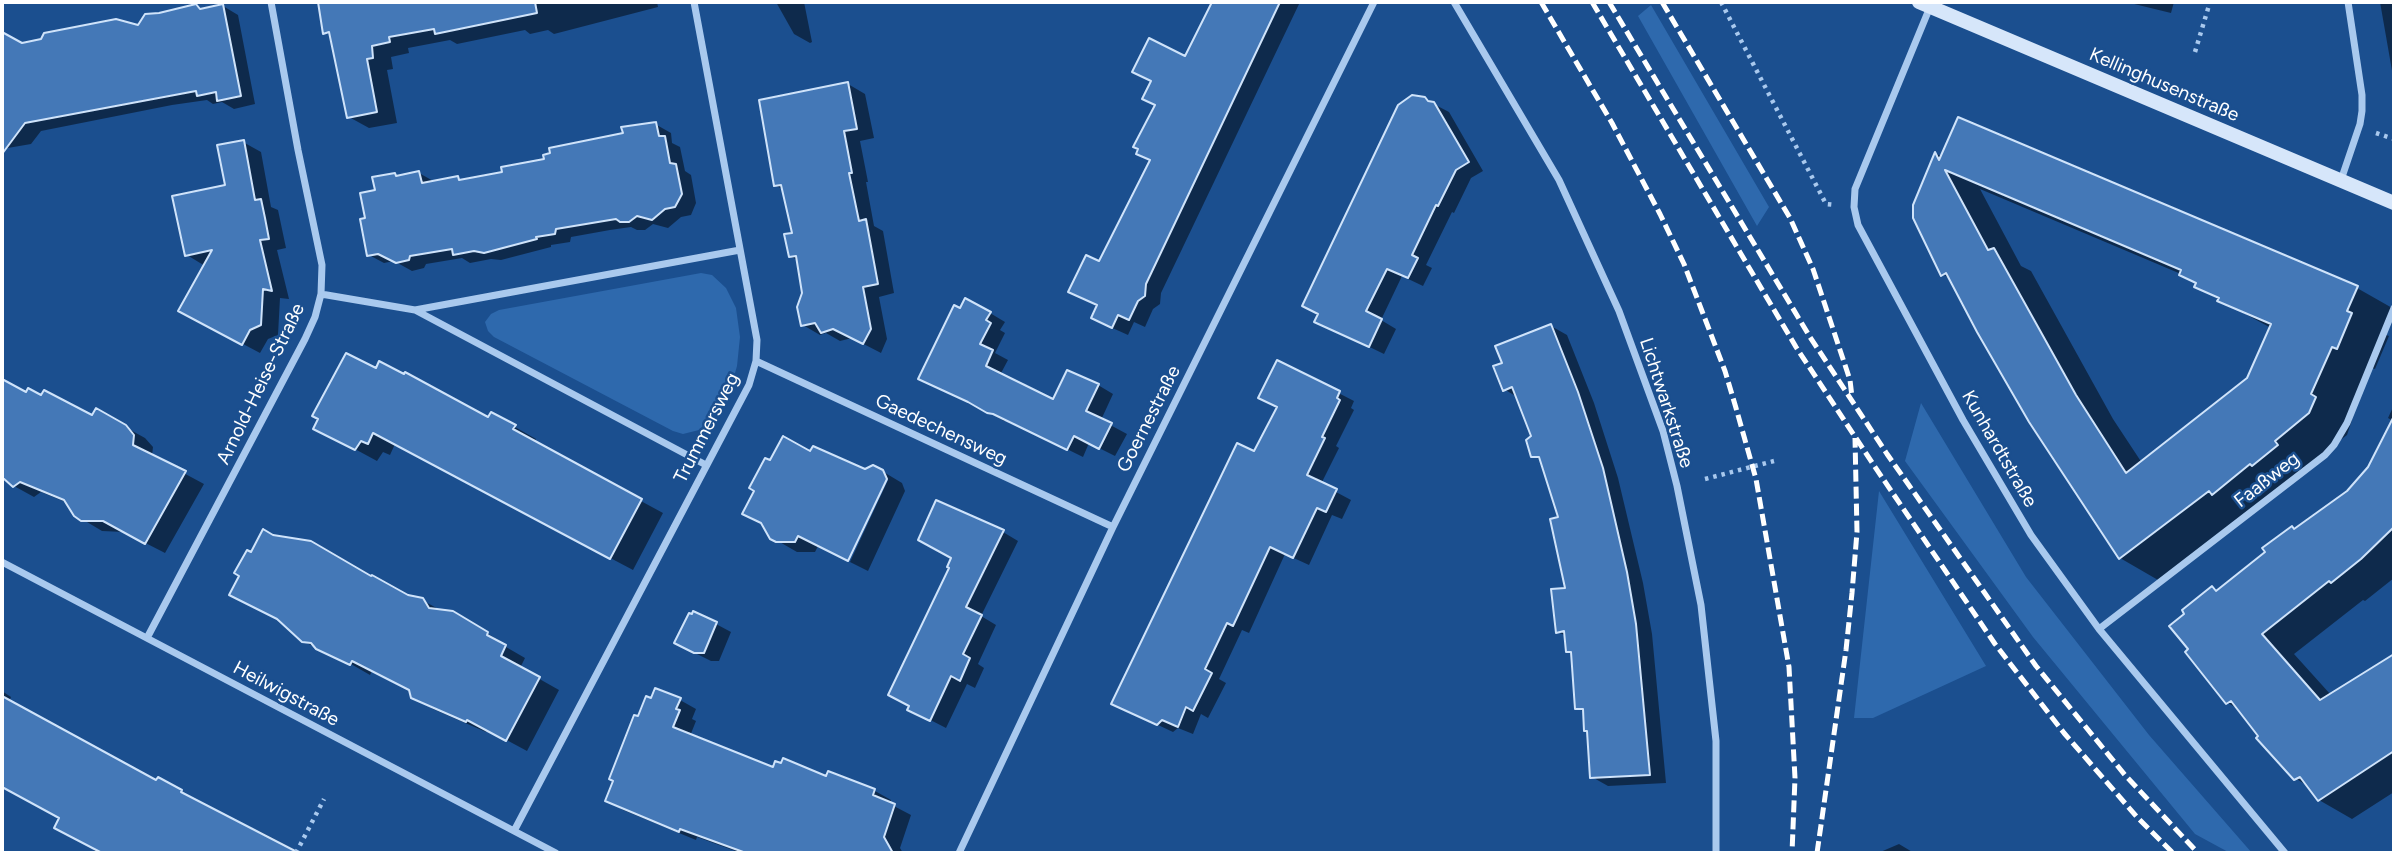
<!DOCTYPE html>
<html>
<head>
<meta charset="utf-8">
<style>
	body { margin:0 }
	#map { position:relative; width:2396px; height:855px; overflow:hidden; background:#1b4f8f; font-family:Figtree,sans-serif }
	canvas { display:block }
	.frame { position:absolute; inset:0; border:4px solid #fff; pointer-events:none }
</style>
</head>
<body>
<div id="map">
<canvas width="2396" height="855"></canvas>
<div class="frame"></div>
</div>
<script>
const ctx = document.querySelector('canvas').getContext('2d');
ctx.lineJoin = 'round';
function fillPath(path, color) {
  ctx.fillStyle = color;
  ctx.fill(path, 'evenodd');
}
function poly(rows) {
  const path = new Path2D();
  for (const r of rows) {
    path.moveTo(r[0], r[1]);
    for (let i = 2; i < r.length; i += 2) path.lineTo(r[i], r[i + 1]);
  }
  return path;
}
function stroke(path, color, width, dash) {
  ctx.strokeStyle = color;
  ctx.lineWidth = width;
  ctx.lineCap = dash ? 'butt' : 'round';
  ctx.setLineDash(dash || []);
  ctx.stroke(path);
}
function label(font, color, halo, rows, align = 'center') {
  ctx.font = font + ' Figtree,sans-serif';
  ctx.lineWidth = 5;
  ctx.setLineDash([]);
  ctx.textBaseline = 'middle';
  ctx.strokeStyle = halo;
  ctx.fillStyle = color;
  for (const [text, x, y, turn = 0] of rows) {
    ctx.save();
    ctx.translate(x, y);
    ctx.rotate((+turn || 0) * Math.PI / 180);
    ctx.textAlign = isNaN(turn) ? turn : align;
    if (halo) ctx.strokeText(text, 0, 0);
    ctx.fillText(text, 0, 0);
    ctx.restore();
  }
}
fillPath(poly([
	[1651,5,1769,207,1757,226,1638,16],
	[701,273,712,275,726,288,736,308,740,337,737,366,729,394,715,414,699,430,683,434,673,431,494,337,488,331,485,322,491,314,499,310],
	[1921,403,2026,577,2149,735,2252,853,2230,853,2195,834,2033,637,1905,461],
	[1879,491,1986,666,1873,718,1854,718]
]), '#2e69ad');
fillPath(poly([
	[320,2,657,2,658,7,554,34,548,30,530,34,525,30,457,44,450,40,408,48,409,53,391,57,393,69,387,70,397,123,369,128,349,117,332,36,325,32],
	[776,2,804,2,812,42,810,43,794,34],
	[1214,2,1300,2,1161,293,1160,304,1153,309,1145,327,1134,322,1128,335,1108,326,1098,306,1086,300,1100,264,1151,161,1138,154,1157,105,1153,82,1186,58],
	[2126,2,2174,2,2171,13],
	[2380,2,2394,2,2394,82],
	[196,5,203,10,223,6,238,15,255,104,234,109,222,102,213,104,207,100,172,105,41,131,31,144,2,149,2,41,13,40,22,45,138,27,159,15],
	[848,84,865,94,874,138,860,141,868,182,866,182,874,226,883,231,894,293,879,297,887,339,881,353,852,338,840,341,826,333,820,335,803,325,804,293,799,261,790,256,794,234,784,190,775,185],
	[1424,99,1449,112,1483,171,1471,178,1454,213,1452,212,1426,265,1432,268,1423,286,1402,276,1381,320,1396,329,1384,354,1316,321],
	[655,124,671,133,672,143,680,147,685,171,691,175,696,203,691,215,681,217,668,228,653,224,645,230,637,230,631,227,610,230,571,237,570,242,551,245,551,247,501,260,491,259,470,263,462,258,426,264,424,268,412,271,394,261,384,263,369,255,367,220,377,192,395,175,399,178,419,173,435,182,458,178,464,181,504,174],
	[243,142,261,152,271,207,278,210,286,248,277,250,289,299,280,298,278,335,268,339,260,353,198,320,205,266,187,255,227,186],
	[1936,154,2357,288,2394,309,2384,334,2389,336,2375,369,2369,367,2348,417,2352,420,2347,435,2158,580,2120,558,2031,421,1951,280,1943,274],
	[1980,189,2181,274,2198,284,2196,287,2271,328,2249,380,2142,463,2113,419,2031,271,2021,266],
	[990,313,1005,322,1000,330,1005,333,995,353,1008,360,1000,375,1054,401,1098,385,1113,394,1101,420,1127,434,1115,456,1089,443,1083,457,1010,421,1004,421,980,407,936,387],
	[1551,326,1567,335,1594,403,1618,478,1643,583,1652,634,1666,783,1608,786,1592,777,1589,732,1585,712,1577,708,1573,654,1567,651,1566,636,1558,632,1567,589,1560,518,1542,461,1533,455,1533,437,1517,397,1504,389,1504,364],
	[1278,362,1354,401,1351,408,1354,410,1336,446,1339,448,1321,484,1351,500,1342,519,1332,515,1309,565,1285,554,1249,633,1242,630,1219,679,1226,683,1208,718,1201,714,1193,734,1178,728,1173,732,1128,711,1279,407],
	[2,383,27,394,93,418,96,411,145,438,153,447,152,456,204,484,165,553,124,532,102,531,82,519,68,503,41,492,34,497,14,486,2,471],
	[2394,405,2394,578,2365,601,2363,600,2294,654,2331,695,2387,661,2394,665,2394,792,2352,819,2319,800,2308,786,2295,778,2240,710,2228,703,2212,588,2218,592,2268,553,2292,528,2296,530,2348,492,2369,468,2393,421,2388,418],
	[489,419,515,427,536,439,534,443,663,513,633,570,395,444,390,455,383,452,377,461,316,428],
	[811,453,865,471,882,471,902,483,905,491,868,571,850,562,888,480,884,480,818,546,815,552,797,552,771,537,771,463],
	[1003,532,1018,541,981,616,996,625,978,664,984,668,975,688,967,684,946,728,909,709],
	[408,597,422,600,442,611,452,613,507,645,506,647,525,658,520,668,559,690,527,751,488,730,486,732,433,709,413,697,411,691,372,671,370,675,351,664,347,664,303,641],
	[716,624,731,632,719,661,711,661,691,651],
	[2,691,11,697,9,702,157,782,158,779,258,834,259,831,301,853,96,853,92,847,62,818,2,784],
	[680,700,696,709,692,719,696,721,690,736,774,770,827,778,829,773,875,791,891,800,890,804,911,815,900,848,903,853,741,853,697,837,696,840,623,810,607,800],
	[1899,844,1914,853,1878,853]
]), '#0007');
const building = poly([
	[318,2,535,2,537,13,435,34,434,29,389,37,390,42,372,46,373,58,367,59,377,112,347,118,329,32,323,34,318,2],
	[1212,2,1280,2,1146,284,1145,296,1138,301,1129,320,1118,315,1112,328,1091,318,1097,305,1068,292,1086,255,1099,261,1150,160,1136,154,1138,149,1133,147,1155,105,1142,99,1151,81,1132,72,1149,38,1185,56,1212,2],
	[196,4,200,9,223,4,241,96,217,101,216,92,197,96,196,91,25,123,2,154,2,32,22,43,41,39,44,33,116,19,138,25,145,14,159,13,196,4],
	[848,82,857,129,844,131,852,173,849,173,859,221,866,219,878,284,863,287,871,329,863,344,833,329,821,333,815,323,801,326,797,307,802,293,796,256,789,257,784,234,792,233,781,185,774,186,759,100,848,82],
	[1412,95,1425,97,1428,101,1434,102,1469,162,1456,170,1438,206,1436,205,1412,255,1418,258,1408,278,1387,269,1366,311,1382,319,1369,347,1314,322,1318,314,1302,306,1398,105,1412,95],
	[1958,117,2358,286,2347,311,2352,313,2337,349,2332,347,2311,394,2316,397,2309,413,2275,441,2278,445,2252,466,2250,464,2212,495,2209,491,2119,559,2029,422,1977,332,1946,273,1941,276,1913,218,1913,205,1935,152,1939,160,1958,117],
	[1945,170,2181,270,2179,275,2196,283,2194,287,2219,298,2217,301,2271,324,2247,378,2126,473,2076,395,1994,248,1988,250,1945,170],
	[656,122,659,136,665,136,670,163,676,164,682,194,675,207,665,209,652,220,637,216,629,222,620,222,616,219,556,229,555,234,536,237,537,239,484,253,474,251,453,255,452,249,410,256,409,260,396,263,378,254,367,256,360,219,365,218,360,193,375,190,372,177,395,173,396,176,419,171,422,183,458,176,459,180,502,172,501,167,544,159,543,155,550,153,549,148,623,133,621,127,656,122],
	[244,140,255,200,261,199,265,218,269,239,260,240,272,291,263,289,261,325,250,330,242,345,178,311,212,250,185,256,172,196,225,185,217,145,244,140],
	[965,298,991,312,986,320,991,323,980,344,993,350,986,366,1053,399,1067,370,1099,384,1086,411,1112,423,1099,449,1074,436,1067,450,993,414,987,413,968,402,918,379,954,305,960,308,965,298],
	[1551,324,1578,392,1603,468,1627,572,1636,624,1650,775,1590,778,1587,731,1584,731,1583,709,1575,709,1571,652,1566,652,1564,631,1556,633,1551,589,1565,588,1550,519,1558,517,1539,457,1531,457,1526,440,1531,436,1512,387,1503,391,1493,366,1502,363,1495,346,1551,324],
	[346,353,376,368,379,361,404,374,405,372,488,417,491,412,516,425,513,429,642,499,610,559,373,433,368,444,361,441,355,450,313,429,318,419,312,416,346,353],
	[1277,360,1340,391,1337,398,1340,400,1322,437,1325,438,1307,475,1337,489,1326,512,1317,508,1293,558,1270,547,1233,626,1227,623,1205,669,1212,673,1193,711,1186,707,1178,727,1162,720,1157,725,1111,704,1237,443,1254,451,1277,407,1258,398,1277,360],
	[2,379,26,392,28,388,41,395,44,390,92,415,96,408,126,425,134,435,133,445,186,471,145,544,103,521,81,521,74,516,64,500,20,482,13,487,3,478,2,379],
	[2394,416,2394,527,2361,559,2331,583,2329,581,2262,634,2320,700,2394,654,2394,751,2318,801,2300,777,2294,780,2256,738,2258,736,2231,701,2226,704,2185,652,2188,649,2169,626,2184,614,2182,610,2212,586,2216,591,2265,552,2262,548,2292,526,2294,529,2347,491,2368,467,2394,416],
	[783,436,810,451,813,446,865,469,873,465,883,470,887,479,848,561,798,536,795,542,776,542,770,539,761,523,742,514,754,491,749,488,765,458,770,460,783,436],
	[936,500,1004,530,966,607,982,615,963,654,970,658,960,681,951,676,930,721,907,710,909,706,888,695,949,568,947,567,951,558,918,540,936,500],
	[263,529,273,535,311,541,371,576,372,575,408,595,423,598,429,608,453,611,488,632,487,635,506,645,501,656,540,677,506,741,467,720,466,722,411,698,409,690,352,661,350,665,316,649,311,643,302,642,277,619,229,595,239,576,234,573,247,550,251,552,263,529],
	[693,611,717,622,704,653,694,653,674,643,689,613,692,614,693,611],
	[655,688,681,698,676,709,680,710,673,727,773,767,775,761,781,763,783,758,826,776,828,771,875,789,873,795,895,804,884,837,893,853,746,853,680,829,679,832,605,801,613,781,609,779,634,715,638,716,646,696,651,698,655,688],
	[2,696,156,780,158,777,182,790,181,792,299,853,102,853,54,828,59,818,2,787,2,696]
]);
fillPath(building, '#4478b7');
stroke(building, '#cfe3fa', 2);
stroke(poly([
	[1721,2,1826,204,1836,205],
	[2195,52,2210,2],
	[2376,133,2394,139],
	[1705,479,1774,461],
	[296,853,324,799]
]), '#a9c9ee', 4.5, [3.5, 5]);
stroke(poly([
	[1454,2,1559,180,1619,311,1663,431,1677,486,1701,605,1716,741,1716,853],
	[1930,7,1855,189,1854,207,1858,225,1963,420,2031,535,2099,629,2285,853],
	[2341,180,2360,124,2362,111,2362,95,2348,2],
	[321,294,415,310,706,465],
	[415,310,740,250],
	[756,361,1113,527],
	[2,562,556,853],
	[2099,629,2325,455,2334,445,2347,423,2394,308],
	[147,638,305,339,315,317,321,294,322,265,298,150,271,2],
	[514,831,749,385,756,361,757,340,694,2],
	[959,853,1113,527,1374,2]
]), '#a9c9ee', 7);
stroke(poly([
	[1919,2,2394,203]
]), '#d6e6fa', 14);
stroke(poly([
	[1541,2,1612,123,1660,214,1684,264,1725,371,1736,408,1756,479,1789,667,1795,778,1792,853],
	[1592,2,1796,347,1873,464,1995,644,2064,733,2137,817,2173,853],
	[1609,2,1810,337,1887,454,2036,666,2125,775,2198,853],
	[1662,2,1790,218,1813,269,1850,380,1852,397],
	[1817,853,1846,650,1852,593,1857,532,1855,438]
]), '#fff', 5, [12, 5]);
label('19px', '#fff', '#1b4f8f', [
	["Kellinghusenstraße",2164,85,23],
	["Arnold-Heise-Straße",261,384,-64],
	["Lichtwarkstraße",1666,403,72],
	["Goernestraße",1149,419,-63],
	["Trummersweg",707,428,-63],
	["Gaedechensweg",941,430,25],
	["Kunhardtstraße",1999,449,60],
	["Faaßweg",2267,480,-38],
	["Heilwigstraße",286,694,28]
]);
</script>
</body>
</html>
